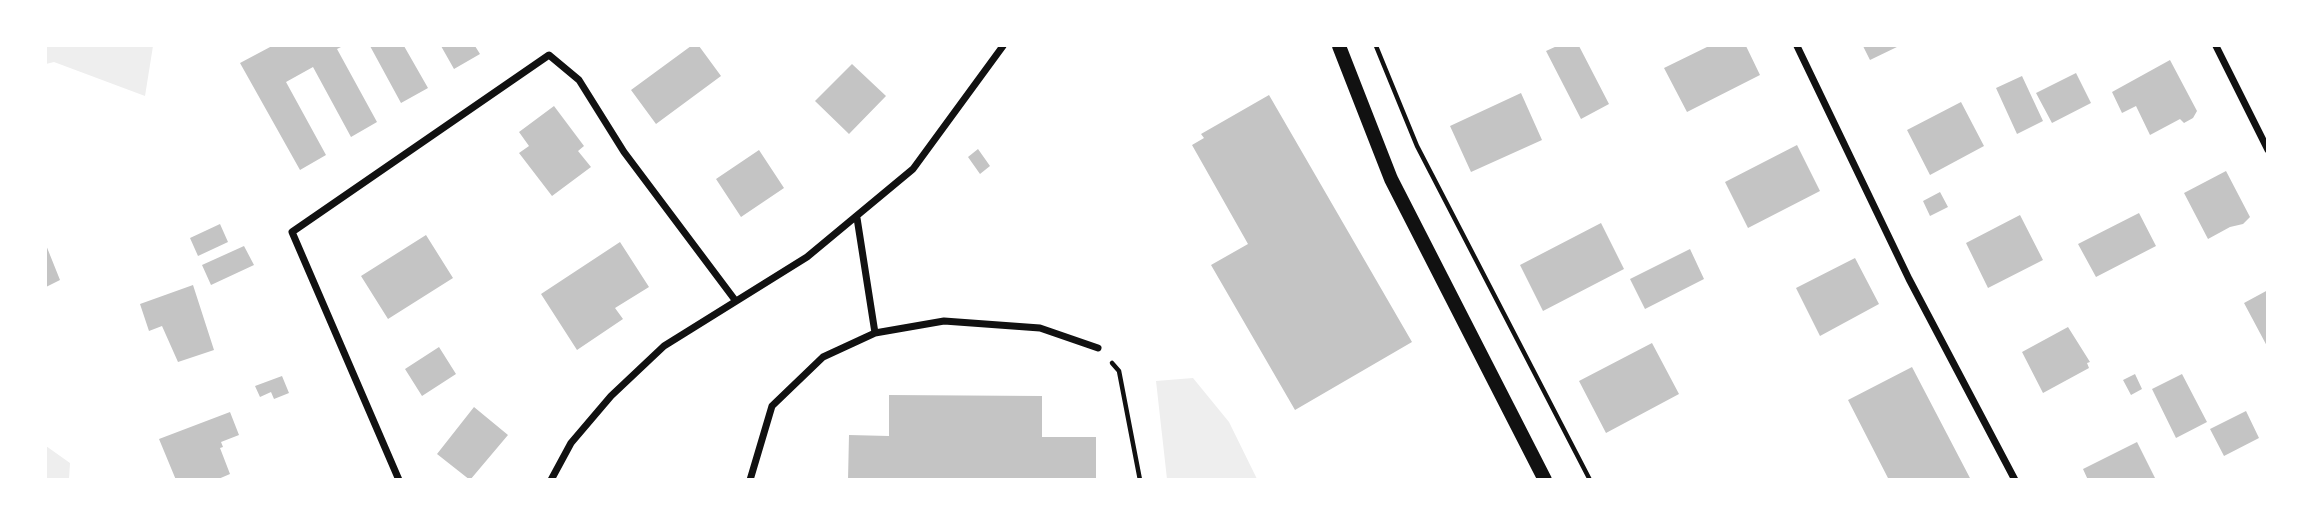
<!DOCTYPE html>
<html>
<head>
<meta charset="utf-8">
<style>
	body { margin:0 }
	#map { position:relative; width:2313px; height:525px; overflow:hidden; background:#fff; font-family:"Nunito Sans",sans-serif }
	canvas { display:block }
	.frame { position:absolute; inset:0; border:47px solid #fff; pointer-events:none }
</style>
</head>
<body>
<div id="map">
<canvas width="2313" height="525"></canvas>
<div class="frame"></div>
</div>
<script>
const ctx = document.querySelector('canvas').getContext('2d');
ctx.lineJoin = 'round';
function fillPath(path, color) {
  ctx.fillStyle = color;
  ctx.fill(path, 'evenodd');
}
function poly(rows) {
  const path = new Path2D();
  for (const r of rows) {
    path.moveTo(r[0], r[1]);
    for (let i = 2; i < r.length; i += 2) path.lineTo(r[i], r[i + 1]);
  }
  return path;
}
function stroke(path, color, width, dash) {
  ctx.strokeStyle = color;
  ctx.lineWidth = width;
  ctx.lineCap = dash ? 'butt' : 'round';
  ctx.setLineDash(dash || []);
  ctx.stroke(path);
}
fillPath(poly([
	[46,46,153,46,145,96,54,62,46,64],
	[1193,378,1229,422,1257,479,1167,479,1156,381],
	[46,446,70,463,69,479,46,479]
]), '#eee');
fillPath(poly([
	[272,46,343,46,337,49,377,122,351,137,313,67,286,82,326,155,300,170,240,63],
	[370,46,404,46,428,88,401,103],
	[441,46,475,46,480,54,454,69],
	[691,46,699,46,721,76,656,124,631,90],
	[1557,46,1579,46,1609,104,1581,119,1546,51],
	[1709,46,1746,46,1760,75,1687,112,1664,68],
	[1863,46,1899,46,1870,60],
	[2170,60,2197,111,2193,118,2184,123,2180,119,2150,135,2136,106,2122,113,2112,92],
	[852,64,886,96,849,134,815,101],
	[2076,73,2091,103,2052,123,2036,93],
	[2022,76,2043,121,2017,134,1996,88],
	[1521,93,1542,140,1471,172,1450,126],
	[1269,95,1412,342,1295,410,1211,265,1248,244,1192,145,1204,138,1201,134],
	[1961,102,1984,146,1930,175,1907,130],
	[554,106,584,146,578,151,591,167,552,196,519,153,529,146,519,132],
	[1797,145,1820,191,1748,228,1725,182],
	[978,149,990,166,980,174,968,157],
	[759,150,784,188,741,217,716,179],
	[2226,171,2250,217,2243,224,2230,227,2208,239,2184,193],
	[1940,192,1948,207,1930,216,1923,201],
	[2139,213,2156,246,2096,277,2078,244],
	[2020,215,2043,260,1988,288,1966,243],
	[1601,223,1624,269,1543,311,1520,265],
	[220,224,228,242,198,256,190,238],
	[426,235,453,278,388,319,361,276],
	[620,242,649,287,615,308,623,319,577,350,541,294],
	[46,245,60,280,46,287],
	[244,246,254,265,211,285,202,265],
	[1690,249,1704,279,1645,309,1630,279],
	[1855,258,1879,304,1820,336,1796,288],
	[193,285,214,350,178,362,162,326,149,331,140,304],
	[2268,290,2268,348,2244,303],
	[2068,327,2090,362,2087,363,2089,368,2043,393,2022,352],
	[1652,343,1679,394,1606,433,1579,381],
	[439,347,456,374,422,396,405,369],
	[1912,367,1971,480,1889,480,1848,400],
	[2135,374,2142,389,2131,395,2123,380],
	[2182,374,2207,422,2176,438,2152,389],
	[282,376,289,393,274,399,271,392,260,397,255,386],
	[889,395,1042,396,1042,437,1096,437,1096,480,848,480,849,435,889,436],
	[474,407,508,435,470,480,437,454],
	[2246,411,2259,438,2224,456,2210,429],
	[230,412,239,435,221,442,223,447,220,448,230,474,216,480,176,480,159,439],
	[2137,442,2156,480,2088,480,2083,469]
]), '#c4c4c4');
stroke(poly([
	[1376,46,1417,146,1590,480],
	[1112,363,1119,371,1140,480]
]), '#111', 4.5);
stroke(poly([
	[1797,46,1909,279,2015,480],
	[2216,46,2268,150],
	[875,333,944,321,1040,328,1098,348],
	[399,480,292,232,549,55,579,80,624,152,735,300],
	[551,480,571,443,611,396,664,346,807,257,913,169,1003,46],
	[750,480,772,406,823,357,875,333,857,218]
]), '#111', 7);
stroke(poly([
	[1339,46,1391,179,1545,480]
]), '#111', 14);
</script>
</body>
</html>
